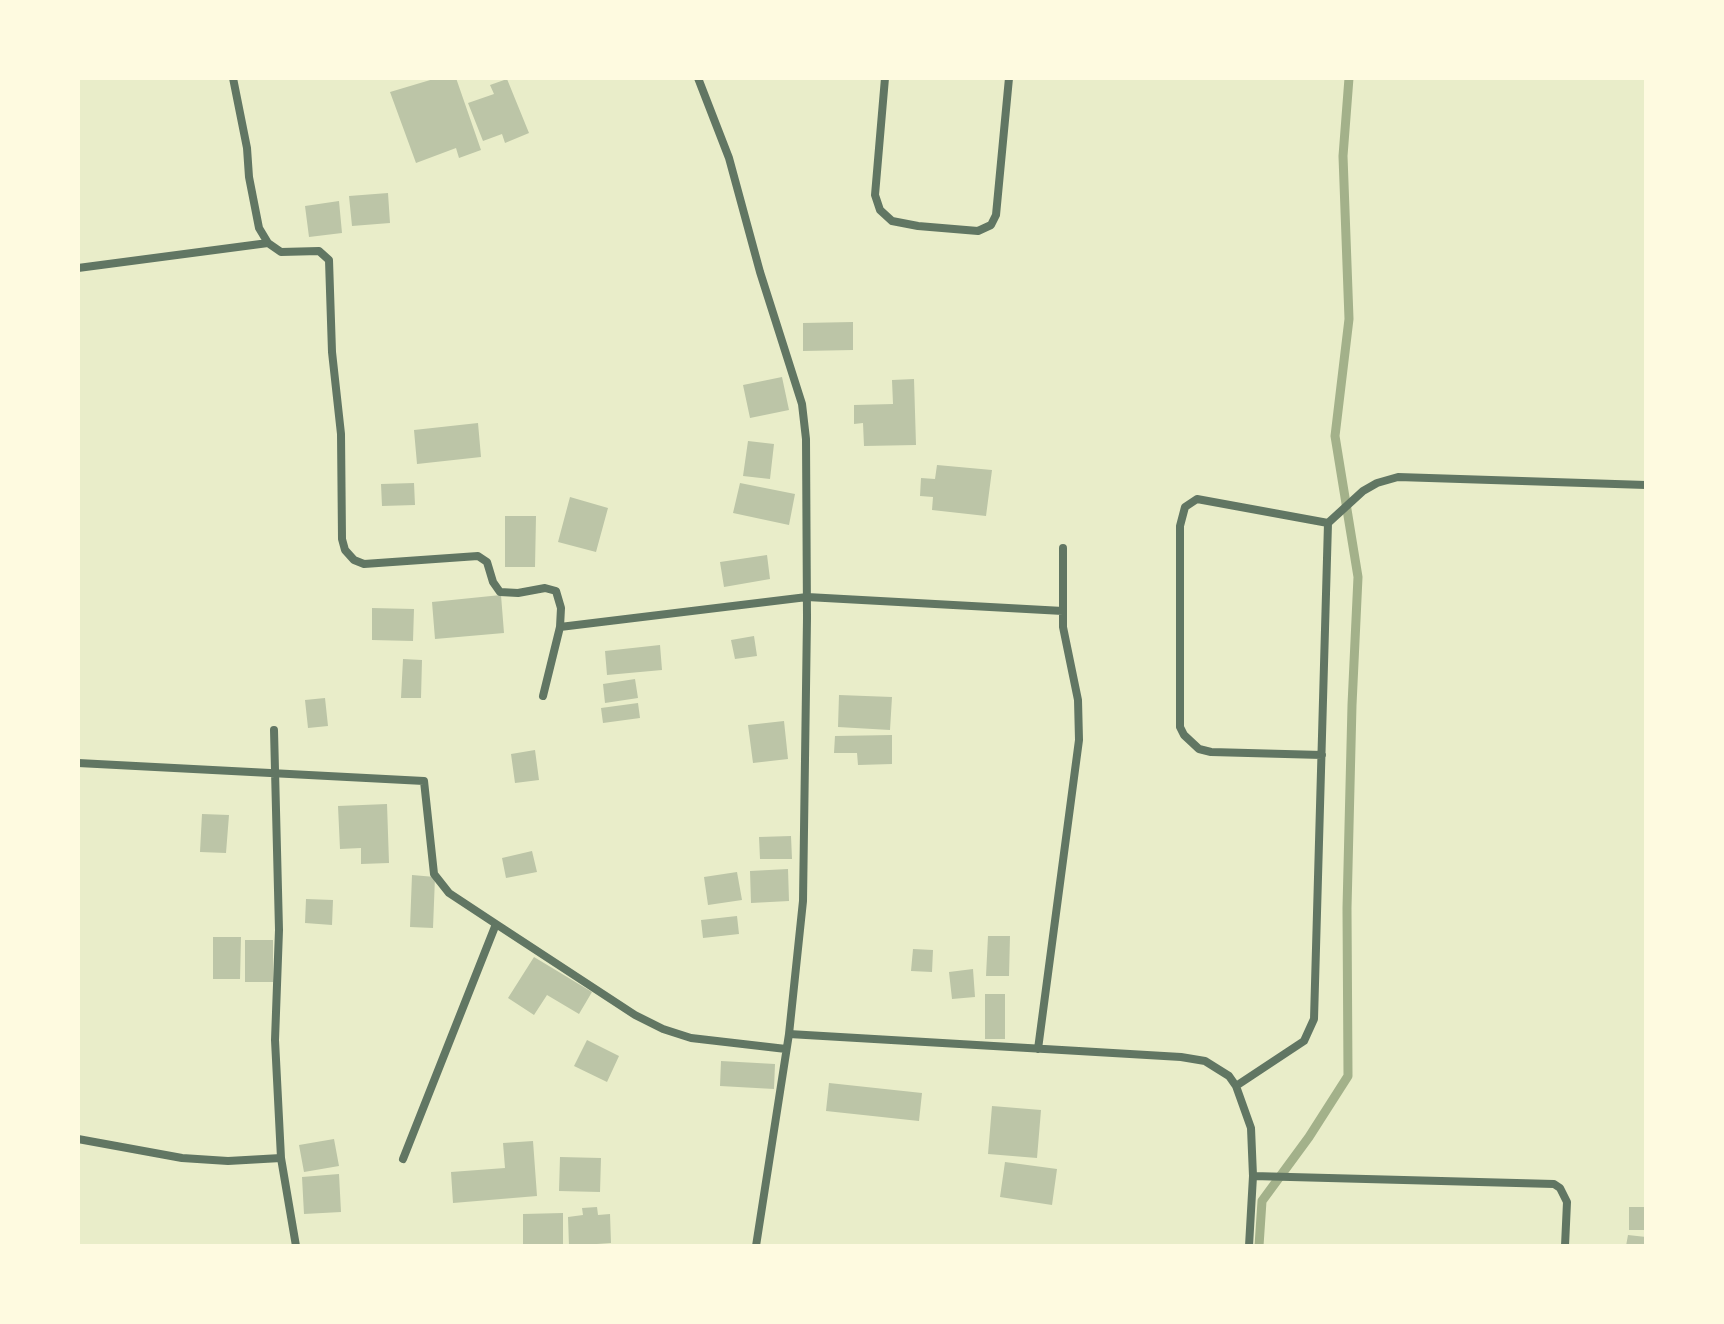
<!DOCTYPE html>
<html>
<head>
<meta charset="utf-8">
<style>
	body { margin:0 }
	#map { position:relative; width:1724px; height:1324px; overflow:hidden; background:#e9edc9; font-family:Barlow,sans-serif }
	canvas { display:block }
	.frame { position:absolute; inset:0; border:80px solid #fefae0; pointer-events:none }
</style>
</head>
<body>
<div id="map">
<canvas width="1724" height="1324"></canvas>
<div class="frame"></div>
</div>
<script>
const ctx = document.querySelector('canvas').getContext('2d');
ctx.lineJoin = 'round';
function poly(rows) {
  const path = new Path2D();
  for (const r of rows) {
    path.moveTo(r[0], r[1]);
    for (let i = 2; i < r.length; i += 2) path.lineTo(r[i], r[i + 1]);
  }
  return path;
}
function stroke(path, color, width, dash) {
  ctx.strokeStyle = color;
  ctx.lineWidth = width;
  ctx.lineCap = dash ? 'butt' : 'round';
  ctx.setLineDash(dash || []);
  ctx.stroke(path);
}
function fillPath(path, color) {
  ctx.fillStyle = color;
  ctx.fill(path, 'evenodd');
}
stroke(poly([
	[1259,1246,1262,1201,1309,1137,1348,1076,1347,908,1352,705,1358,577,1335,436,1349,319,1343,156,1349,78]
]), '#a3b18a', 9);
fillPath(poly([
	[437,78,456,78,481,150,459,158,456,148,416,163,390,92],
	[507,79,529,133,505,143,502,134,483,141,468,103,494,94,490,85],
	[388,193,390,223,352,226,349,196],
	[339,201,342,233,309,237,305,206],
	[853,322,853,350,803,351,803,323],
	[782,377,789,410,750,418,743,385],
	[914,379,916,445,864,446,863,423,854,424,854,405,893,404,892,380],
	[478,423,481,457,417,464,414,430],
	[748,441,774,444,770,479,743,476],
	[937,465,992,470,986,516,932,510,933,497,920,496,921,478,935,479],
	[414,483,415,505,382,506,381,484],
	[740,483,795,494,789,525,733,513],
	[570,497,608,508,596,552,558,542],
	[505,516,536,516,535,567,505,567],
	[767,555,770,579,724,587,720,562],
	[501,595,504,633,435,639,432,602],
	[372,608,414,609,413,641,372,640],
	[754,636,757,656,735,659,731,640],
	[660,645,662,670,607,675,605,651],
	[403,659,422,660,421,698,401,698],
	[635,679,638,698,605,703,603,684],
	[839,695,892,697,890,730,838,727],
	[325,698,328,726,308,728,305,700],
	[638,703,640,718,603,723,601,708],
	[784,721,788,759,753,763,748,725],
	[892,735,892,764,858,765,857,753,834,753,835,736],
	[535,750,539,780,515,783,511,754],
	[387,804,389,863,361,864,361,848,340,849,338,806],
	[202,814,229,815,226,853,200,852],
	[791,836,792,859,760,859,759,837],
	[532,851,537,872,506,878,502,858],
	[788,869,789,901,751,903,750,871],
	[737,872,742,900,708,905,704,877],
	[412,875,435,877,433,928,410,927],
	[306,899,333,900,332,925,305,923],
	[737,916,739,934,703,938,701,920],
	[988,936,1010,936,1009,976,986,976],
	[213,937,241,937,240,979,213,979],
	[245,940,273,940,273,982,245,982],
	[913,949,933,950,932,972,911,971],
	[534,957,592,992,579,1014,547,995,534,1015,508,998],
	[973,969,975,997,952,999,949,972],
	[985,994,1005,994,1005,1039,985,1039],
	[587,1040,619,1056,607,1082,574,1066],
	[721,1061,775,1064,774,1089,720,1086],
	[829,1083,922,1093,919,1121,826,1111],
	[992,1106,1041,1110,1037,1158,988,1154],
	[334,1139,339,1166,304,1172,299,1145],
	[533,1141,537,1196,453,1203,451,1172,505,1168,503,1143],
	[560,1157,601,1158,600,1192,559,1191],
	[1005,1162,1057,1169,1052,1205,1000,1197],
	[339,1174,341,1212,304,1214,302,1177],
	[597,1207,598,1215,610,1214,611,1243,569,1246,568,1217,583,1215,582,1208],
	[1629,1207,1646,1207,1646,1230,1629,1230],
	[563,1213,563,1246,523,1246,523,1214],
	[1628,1235,1646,1237,1646,1246,1626,1246]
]), '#bcc5a7');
stroke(poly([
	[233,78,247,148,249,177,259,228,268,243,281,252,319,251,329,260,332,352,341,434,342,539,345,550,354,560,364,564,478,556,487,562,493,582,500,592,518,593,545,588,556,591,561,608,560,627,543,696],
	[698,78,729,158,760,272,802,404,806,439,807,618,803,901,789,1034,1181,1057,1205,1061,1229,1076,1236,1086,1251,1128,1253,1176,1249,1246],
	[885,78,875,195,880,210,892,221,918,226,978,231,991,225,996,215,1009,78],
	[78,268,268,243],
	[560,627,807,597,1063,611],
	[274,730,279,930,275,1040,281,1158,296,1246],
	[1322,755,1211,752,1199,749,1184,735,1180,727,1180,526,1185,507,1197,499,1328,523],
	[78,763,424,781,434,874,449,893,496,924],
	[1038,1049,1079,740,1078,700,1063,627,1063,548],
	[1236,1086,1304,1041,1314,1019,1328,523,1363,491,1377,483,1398,477,1646,485],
	[78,1139,182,1158,228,1161,281,1158],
	[403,1159,496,924,635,1015,663,1029,691,1038,786,1049],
	[1253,1176,1554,1184,1560,1188,1567,1202,1565,1246],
	[756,1246,789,1034]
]), '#617663', 8);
</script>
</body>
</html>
